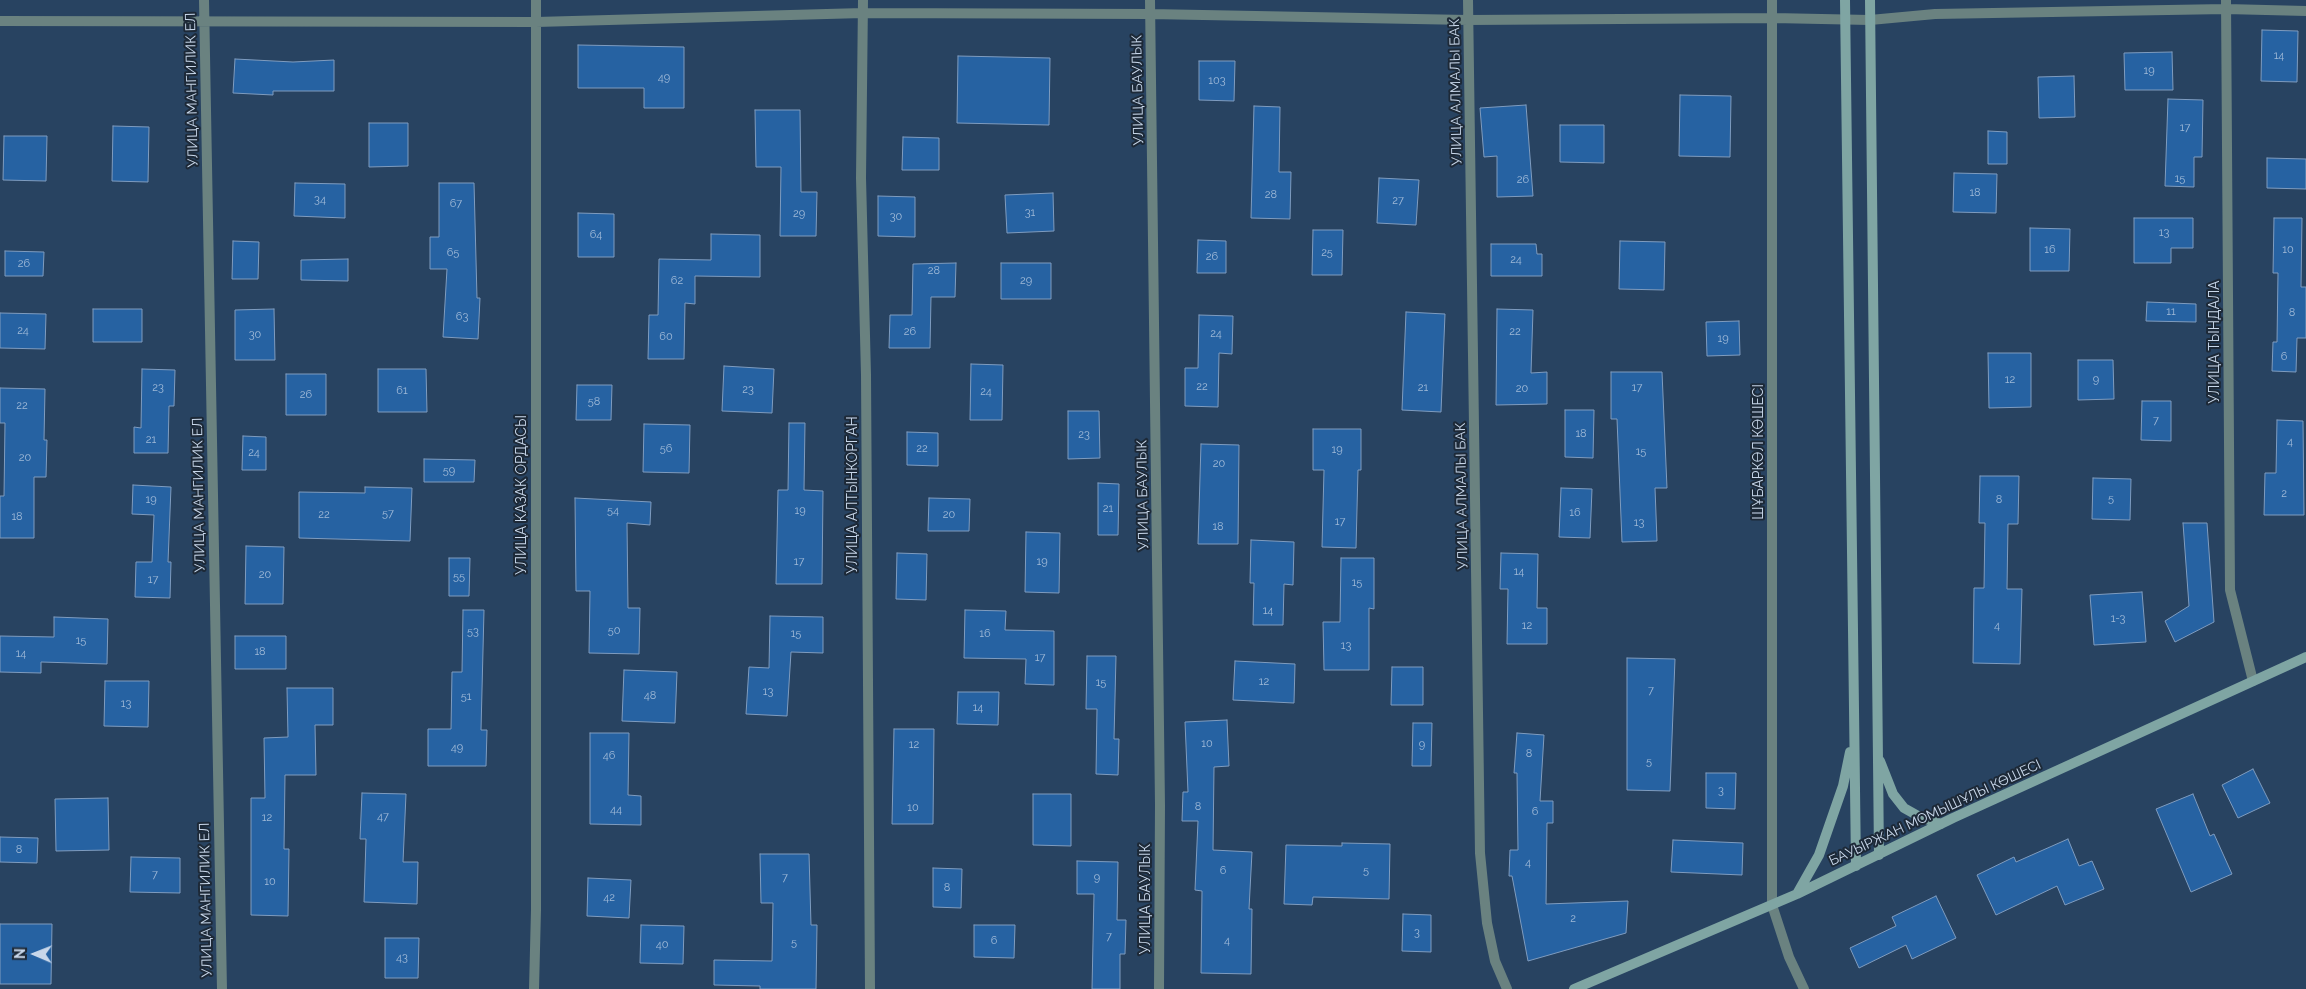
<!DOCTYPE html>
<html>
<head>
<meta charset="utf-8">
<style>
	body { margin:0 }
	#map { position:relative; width:2306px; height:989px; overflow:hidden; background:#284361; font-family:Raleway,sans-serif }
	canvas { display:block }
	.north { position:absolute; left:10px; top:929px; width:50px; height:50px; -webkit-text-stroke:4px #1d2937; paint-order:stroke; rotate:271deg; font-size:14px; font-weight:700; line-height:20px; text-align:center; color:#c8d7ea }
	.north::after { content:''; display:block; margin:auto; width:18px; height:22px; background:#c8d7ea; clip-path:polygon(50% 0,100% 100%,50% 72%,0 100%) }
</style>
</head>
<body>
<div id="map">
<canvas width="2306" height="989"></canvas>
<div class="north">N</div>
</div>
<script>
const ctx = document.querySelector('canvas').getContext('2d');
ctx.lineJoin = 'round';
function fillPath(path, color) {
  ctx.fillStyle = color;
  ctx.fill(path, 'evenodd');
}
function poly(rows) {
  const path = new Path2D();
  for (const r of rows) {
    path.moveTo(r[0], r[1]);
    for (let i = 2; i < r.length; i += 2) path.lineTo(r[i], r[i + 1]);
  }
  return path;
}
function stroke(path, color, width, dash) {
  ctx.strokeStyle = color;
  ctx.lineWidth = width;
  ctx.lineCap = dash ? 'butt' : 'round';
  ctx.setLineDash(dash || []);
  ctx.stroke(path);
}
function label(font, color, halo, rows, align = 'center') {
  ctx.font = font + ' Raleway,sans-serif';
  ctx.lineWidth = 4;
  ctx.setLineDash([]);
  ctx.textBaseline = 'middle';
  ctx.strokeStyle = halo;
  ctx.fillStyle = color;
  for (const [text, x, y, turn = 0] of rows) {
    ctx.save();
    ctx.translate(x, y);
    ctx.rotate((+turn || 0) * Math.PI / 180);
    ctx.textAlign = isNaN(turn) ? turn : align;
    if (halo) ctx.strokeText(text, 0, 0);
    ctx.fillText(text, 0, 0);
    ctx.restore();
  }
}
const building = poly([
	[2262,30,2298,31,2297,82,2261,81,2262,30],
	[578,45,684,47,684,108,644,108,644,88,578,88,578,45],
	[2172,52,2173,90,2125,90,2124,53,2172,52],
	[958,56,1050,58,1049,125,957,123,958,56],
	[235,59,293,62,334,60,334,91,273,91,273,95,233,93,235,59],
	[1199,61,1235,61,1234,101,1199,100,1199,61],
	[2074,76,2075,117,2039,118,2038,77,2074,76],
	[1680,95,1731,96,1730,157,1679,156,1680,95],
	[2168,99,2203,100,2202,157,2194,157,2194,187,2165,186,2168,99],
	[1526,105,1533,196,1497,197,1497,156,1484,157,1480,108,1526,105],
	[1254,106,1280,107,1279,172,1291,172,1290,219,1251,218,1254,106],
	[755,110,800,110,801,192,817,192,816,236,780,236,781,167,756,167,755,110],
	[369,123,408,123,408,166,369,167,369,123],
	[1560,125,1604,125,1604,163,1560,162,1560,125],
	[113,126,149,127,148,182,112,181,113,126],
	[1988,131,2007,132,2007,164,1988,164,1988,131],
	[4,136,47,136,46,181,3,180,4,136],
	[903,137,939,138,939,170,902,170,903,137],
	[2267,158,2306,159,2306,189,2267,188,2267,158],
	[1954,173,1997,174,1996,213,1953,212,1954,173],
	[1379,178,1419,180,1416,225,1377,223,1379,178],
	[295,183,345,184,345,218,294,216,295,183],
	[439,183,474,183,477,298,480,298,478,339,443,337,447,269,430,269,430,237,439,237,439,183],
	[1053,193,1054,231,1007,233,1005,195,1053,193],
	[878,196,915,197,915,237,878,236,878,196],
	[578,213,614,214,614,257,578,257,578,213],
	[2134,218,2193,218,2193,248,2171,248,2171,263,2134,263,2134,218],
	[2274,218,2302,218,2301,287,2306,287,2306,338,2297,338,2296,372,2272,371,2273,342,2277,342,2278,273,2273,273,2274,218],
	[2030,228,2070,229,2069,271,2030,271,2030,228],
	[1313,230,1343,230,1342,275,1312,275,1313,230],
	[711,234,760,235,760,277,695,276,695,304,685,303,684,359,648,359,649,315,658,315,659,259,711,260,711,234],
	[1198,240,1226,241,1226,273,1197,273,1198,240],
	[233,241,259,242,258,279,232,279,233,241],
	[1620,241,1665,242,1664,290,1619,289,1620,241],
	[1491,244,1536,244,1537,254,1542,254,1542,276,1491,276,1491,244],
	[5,251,44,252,43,276,5,276,5,251],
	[348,259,348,281,301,280,301,260,348,259],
	[956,263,955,297,931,297,930,348,889,348,890,315,912,315,913,264,956,263],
	[1001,263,1051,263,1051,299,1001,299,1001,263],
	[2147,302,2196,304,2196,322,2146,321,2147,302],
	[93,309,142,309,142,342,93,342,93,309],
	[274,309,275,360,235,360,235,310,274,309],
	[1497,309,1533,310,1531,373,1547,372,1547,404,1496,405,1497,309],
	[1406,312,1445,314,1441,412,1402,410,1406,312],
	[0,313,46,314,45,349,0,348,0,313],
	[1199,315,1233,316,1232,354,1219,353,1218,407,1185,406,1185,368,1198,368,1199,315],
	[1739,321,1740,355,1707,356,1706,322,1739,321],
	[1988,353,2031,353,2031,407,1989,408,1988,353],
	[2078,360,2113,360,2114,399,2078,400,2078,360],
	[971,364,1003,365,1002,420,970,420,971,364],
	[724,366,774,369,772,413,722,411,724,366],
	[142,369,175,370,174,406,169,406,168,453,134,453,134,427,141,428,142,369],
	[378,369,426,369,427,412,378,412,378,369],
	[1611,372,1662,372,1667,488,1655,488,1657,541,1622,542,1617,419,1611,419,1611,372],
	[286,374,326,374,326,415,286,415,286,374],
	[577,385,612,385,611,420,576,420,577,385],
	[0,388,45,389,44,440,47,440,46,477,34,477,34,538,0,538,0,496,4,496,5,423,0,423,0,388],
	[2142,401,2171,401,2171,441,2141,440,2142,401],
	[1565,410,1594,410,1593,458,1565,457,1565,410],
	[1068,411,1099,411,1100,458,1068,459,1068,411],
	[2277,420,2303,421,2304,515,2264,515,2265,473,2276,473,2277,420],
	[789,423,805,423,804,490,823,491,822,584,776,584,778,490,788,490,789,423],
	[644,424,690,425,689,473,643,472,644,424],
	[1313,429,1361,429,1361,470,1358,470,1356,548,1322,547,1324,470,1313,470,1313,429],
	[907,432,938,433,938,466,907,465,907,432],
	[243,436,266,437,266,470,242,470,243,436],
	[1201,444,1239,445,1238,544,1198,544,1201,444],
	[424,459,475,460,474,482,424,482,424,459],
	[1980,476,2019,476,2018,524,2008,524,2007,589,2022,589,2020,664,1973,663,1974,588,1984,588,1985,523,1979,523,1980,476],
	[2093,478,2131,479,2130,520,2092,519,2093,478],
	[1098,483,1119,484,1118,535,1098,535,1098,483],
	[133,485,171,487,168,562,171,562,170,598,135,597,136,562,152,562,154,515,132,514,133,485],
	[365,487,412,488,410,541,299,538,299,492,365,493,365,487],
	[1561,488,1592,489,1590,538,1559,537,1561,488],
	[575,498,651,502,650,525,627,523,628,608,640,608,639,654,589,653,590,591,576,591,575,498],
	[929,498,970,499,969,531,928,531,929,498],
	[2183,523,2207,523,2214,622,2175,642,2165,621,2189,606,2183,523],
	[1026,532,1060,533,1059,593,1025,592,1026,532],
	[1251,540,1294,542,1293,585,1284,584,1283,625,1253,625,1254,583,1250,583,1251,540],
	[246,546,284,547,283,604,245,604,246,546],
	[897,553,927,554,926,600,896,599,897,553],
	[1501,553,1538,554,1537,608,1547,608,1547,644,1507,644,1508,589,1500,589,1501,553],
	[449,558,470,558,469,596,449,596,449,558],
	[1341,558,1374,558,1374,609,1369,608,1369,670,1324,670,1323,622,1340,622,1341,558],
	[2142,592,2146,642,2094,645,2090,595,2142,592],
	[463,610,484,610,481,730,487,730,486,766,428,766,428,729,451,729,452,672,462,672,463,610],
	[965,610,1006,611,1005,630,1054,631,1054,685,1025,684,1026,659,964,658,965,610],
	[770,616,823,617,823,653,791,652,787,716,746,714,749,667,769,668,770,616],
	[54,617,108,619,107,664,41,662,41,673,0,672,0,636,54,637,54,617],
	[235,636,286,636,286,669,235,669,235,636],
	[1087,656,1116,656,1114,739,1119,739,1118,775,1096,774,1097,709,1086,709,1087,656],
	[1627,658,1675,659,1670,791,1627,790,1627,658],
	[1235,661,1295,664,1294,703,1233,700,1235,661],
	[1392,667,1423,667,1423,705,1391,705,1392,667],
	[624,670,677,672,675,723,622,721,624,670],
	[105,681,149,681,148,727,104,726,105,681],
	[287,688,333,688,333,725,315,725,316,775,285,775,284,849,289,849,288,916,251,915,251,798,265,798,264,738,288,737,287,688],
	[958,692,999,692,998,725,957,724,958,692],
	[1227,720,1229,766,1214,767,1213,850,1252,852,1249,909,1252,909,1251,974,1201,973,1202,891,1195,890,1198,821,1182,821,1183,792,1188,792,1185,722,1227,720],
	[1413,723,1432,723,1431,766,1412,766,1413,723],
	[894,729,934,729,933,824,892,824,894,729],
	[590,733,629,733,628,795,641,796,641,825,590,824,590,733],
	[1517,733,1544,735,1540,801,1553,801,1553,823,1547,823,1546,904,1628,901,1626,933,1528,961,1512,876,1509,876,1510,850,1518,850,1517,773,1514,773,1517,733],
	[2253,769,2270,803,2238,818,2222,785,2253,769],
	[1706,773,1736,773,1735,809,1706,808,1706,773],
	[362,793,406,794,403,862,418,862,417,904,364,902,366,839,360,839,362,793],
	[1033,794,1071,794,1071,846,1033,845,1033,794],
	[2193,794,2210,836,2214,834,2232,874,2191,892,2156,809,2193,794],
	[108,798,109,850,56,851,55,799,108,798],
	[0,837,38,838,37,863,0,862,0,837],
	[2068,839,2079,866,2092,861,2104,889,2065,905,2057,886,1996,915,1977,875,2014,857,2016,862,2068,839],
	[1673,840,1743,843,1742,875,1671,872,1673,840],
	[1342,843,1390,844,1389,899,1313,897,1312,905,1284,904,1286,845,1342,846,1342,843],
	[760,854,809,854,811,925,817,925,816,989,760,989,760,986,714,985,714,960,772,961,773,903,761,903,760,854],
	[131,857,180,858,180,893,130,892,131,857],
	[1077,861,1118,862,1117,920,1126,920,1125,954,1120,954,1120,989,1092,989,1094,894,1077,894,1077,861],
	[933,868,962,869,961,908,933,907,933,868],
	[588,878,631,880,629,918,587,916,588,878],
	[1936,896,1956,938,1912,959,1906,945,1859,968,1850,948,1896,926,1892,917,1936,896],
	[1403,914,1431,915,1431,952,1402,951,1403,914],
	[0,924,52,924,51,984,0,984,0,924],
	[641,925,684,926,683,964,640,963,641,925],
	[974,925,1015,925,1014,958,974,957,974,925],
	[385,938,419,938,418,978,385,978,385,938]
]);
fillPath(building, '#2662a2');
stroke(building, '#7f9cbf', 1);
stroke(poly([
	[204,0,222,989],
	[863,0,861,178,866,375,870,989],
	[1150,0,1160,805,1159,989],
	[1468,0,1480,853,1487,923,1495,961,1507,989],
	[1772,0,1772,905,1789,957,1804,989],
	[2226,0,2230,590,2253,681],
	[0,21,536,22,863,13,1150,14,1468,20,1773,18,1870,20,1935,14,2226,9,2306,11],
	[534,989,536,910,536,0]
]), '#6a8280', 10);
stroke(poly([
	[1845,0,1856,866],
	[1870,0,1879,855],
	[1880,761,1893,794,1904,808,1920,817,1941,824],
	[1797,894,1819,855,1843,786,1850,752],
	[1574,989,1797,894,1953,818,2306,657]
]), '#7fa5a3', 10);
label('11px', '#a0bad8', null, [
	["14",2279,56],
	["19",2149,71],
	["49",664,78],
	["103",1217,81],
	["17",2185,128],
	["15",2180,179],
	["26",1523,180],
	["18",1975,193],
	["28",1271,195],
	["34",320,200],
	["27",1398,201],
	["67",456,204],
	["31",1030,213],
	["29",799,214],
	["30",896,217],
	["13",2164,233],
	["64",596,235],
	["16",2050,250],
	["10",2288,250],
	["65",453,253],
	["25",1327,253],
	["26",1212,257],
	["24",1516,260],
	["26",24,264],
	["28",934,271],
	["62",677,281],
	["29",1026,281],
	["11",2171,312],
	["8",2292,313],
	["63",462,317],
	["24",23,331],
	["26",910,332],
	["22",1515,332],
	["24",1216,334],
	["30",255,335],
	["60",666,337],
	["19",1723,339],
	["6",2284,357],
	["12",2010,380],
	["9",2096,380],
	["22",1202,387],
	["23",158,388],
	["21",1423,388],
	["17",1637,388],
	["20",1522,389],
	["23",748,390],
	["61",402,391],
	["24",986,392],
	["26",306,395],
	["58",594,402],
	["22",22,406],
	["7",2156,421],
	["18",1581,434],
	["23",1084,435],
	["21",151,440],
	["4",2290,442],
	["56",666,449],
	["22",922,449],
	["19",1337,450],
	["15",1641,452],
	["24",254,453],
	["20",25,458],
	["20",1219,464],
	["59",449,471],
	["2",2284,494],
	["5",2111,499],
	["19",151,500],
	["8",1999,500],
	["21",1108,509],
	["54",613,511],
	["19",800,511],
	["16",1575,513],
	["57",388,514],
	["22",324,515],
	["20",949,515],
	["18",17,517],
	["17",1340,522],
	["13",1639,523],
	["18",1218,527],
	["17",799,562],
	["19",1042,562],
	["14",1519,572],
	["20",265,575],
	["55",459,577],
	["17",153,580],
	["15",1357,583],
	["14",1268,611],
	["1-3",2118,619],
	["12",1527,626],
	["4",1997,626],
	["50",614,631],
	["53",473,632],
	["15",796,634],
	["16",985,634],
	["15",81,641],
	["13",1346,646],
	["18",260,652],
	["14",21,654],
	["17",1040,658],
	["12",1264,682],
	["15",1101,683],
	["7",1651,691],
	["13",768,692],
	["48",650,696],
	["51",466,697],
	["13",126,704],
	["14",978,708],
	["10",1207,744],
	["12",914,745],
	["9",1422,745],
	["49",457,748],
	["8",1529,754],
	["46",609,756],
	["5",1649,762],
	["3",1721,791],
	["8",1198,807],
	["10",913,808],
	["44",616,810],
	["6",1535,812],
	["47",383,817],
	["12",267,818],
	["8",19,850],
	["4",1528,863],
	["6",1223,871],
	["5",1366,871],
	["7",155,875],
	["7",785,878],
	["9",1097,878],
	["10",270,882],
	["8",947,888],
	["42",609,898],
	["2",1573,919],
	["3",1417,933],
	["7",1109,937],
	["6",994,941],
	["4",1227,941],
	["5",794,943],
	["40",662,945],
	["43",402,958]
]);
label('14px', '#c8d7ea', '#1d2937', [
	["УЛИЦА МАНГИЛИК ЕЛ",192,90,-91],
	["УЛИЦА БАУЛЫК",1138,90,-91],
	["УЛИЦА АЛМАЛЫ БАК",1456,92,-91],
	["УЛИЦА ТЫНДАЛА",2215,342,-90],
	["ШҰБАРКӨЛ КӨШЕСІ",1759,452,-90],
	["УЛИЦА МАНГИЛИК ЕЛ",199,495,-91],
	["УЛИЦА КАЗАК ОРДАСЫ",522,495,-90],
	["УЛИЦА АЛТЫНКОРГАН",853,495,-90],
	["УЛИЦА БАУЛЫК",1143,495,-91],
	["УЛИЦА АЛМАЛЫ БАК",1462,496,-91],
	["БАУЫРЖАН МОМЫШҰЛЫ КӨШЕСІ",1935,813,-25],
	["УЛИЦА БАУЛЫК",1146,899,-90],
	["УЛИЦА МАНГИЛИК ЕЛ",206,900,-91]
]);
</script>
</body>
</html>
